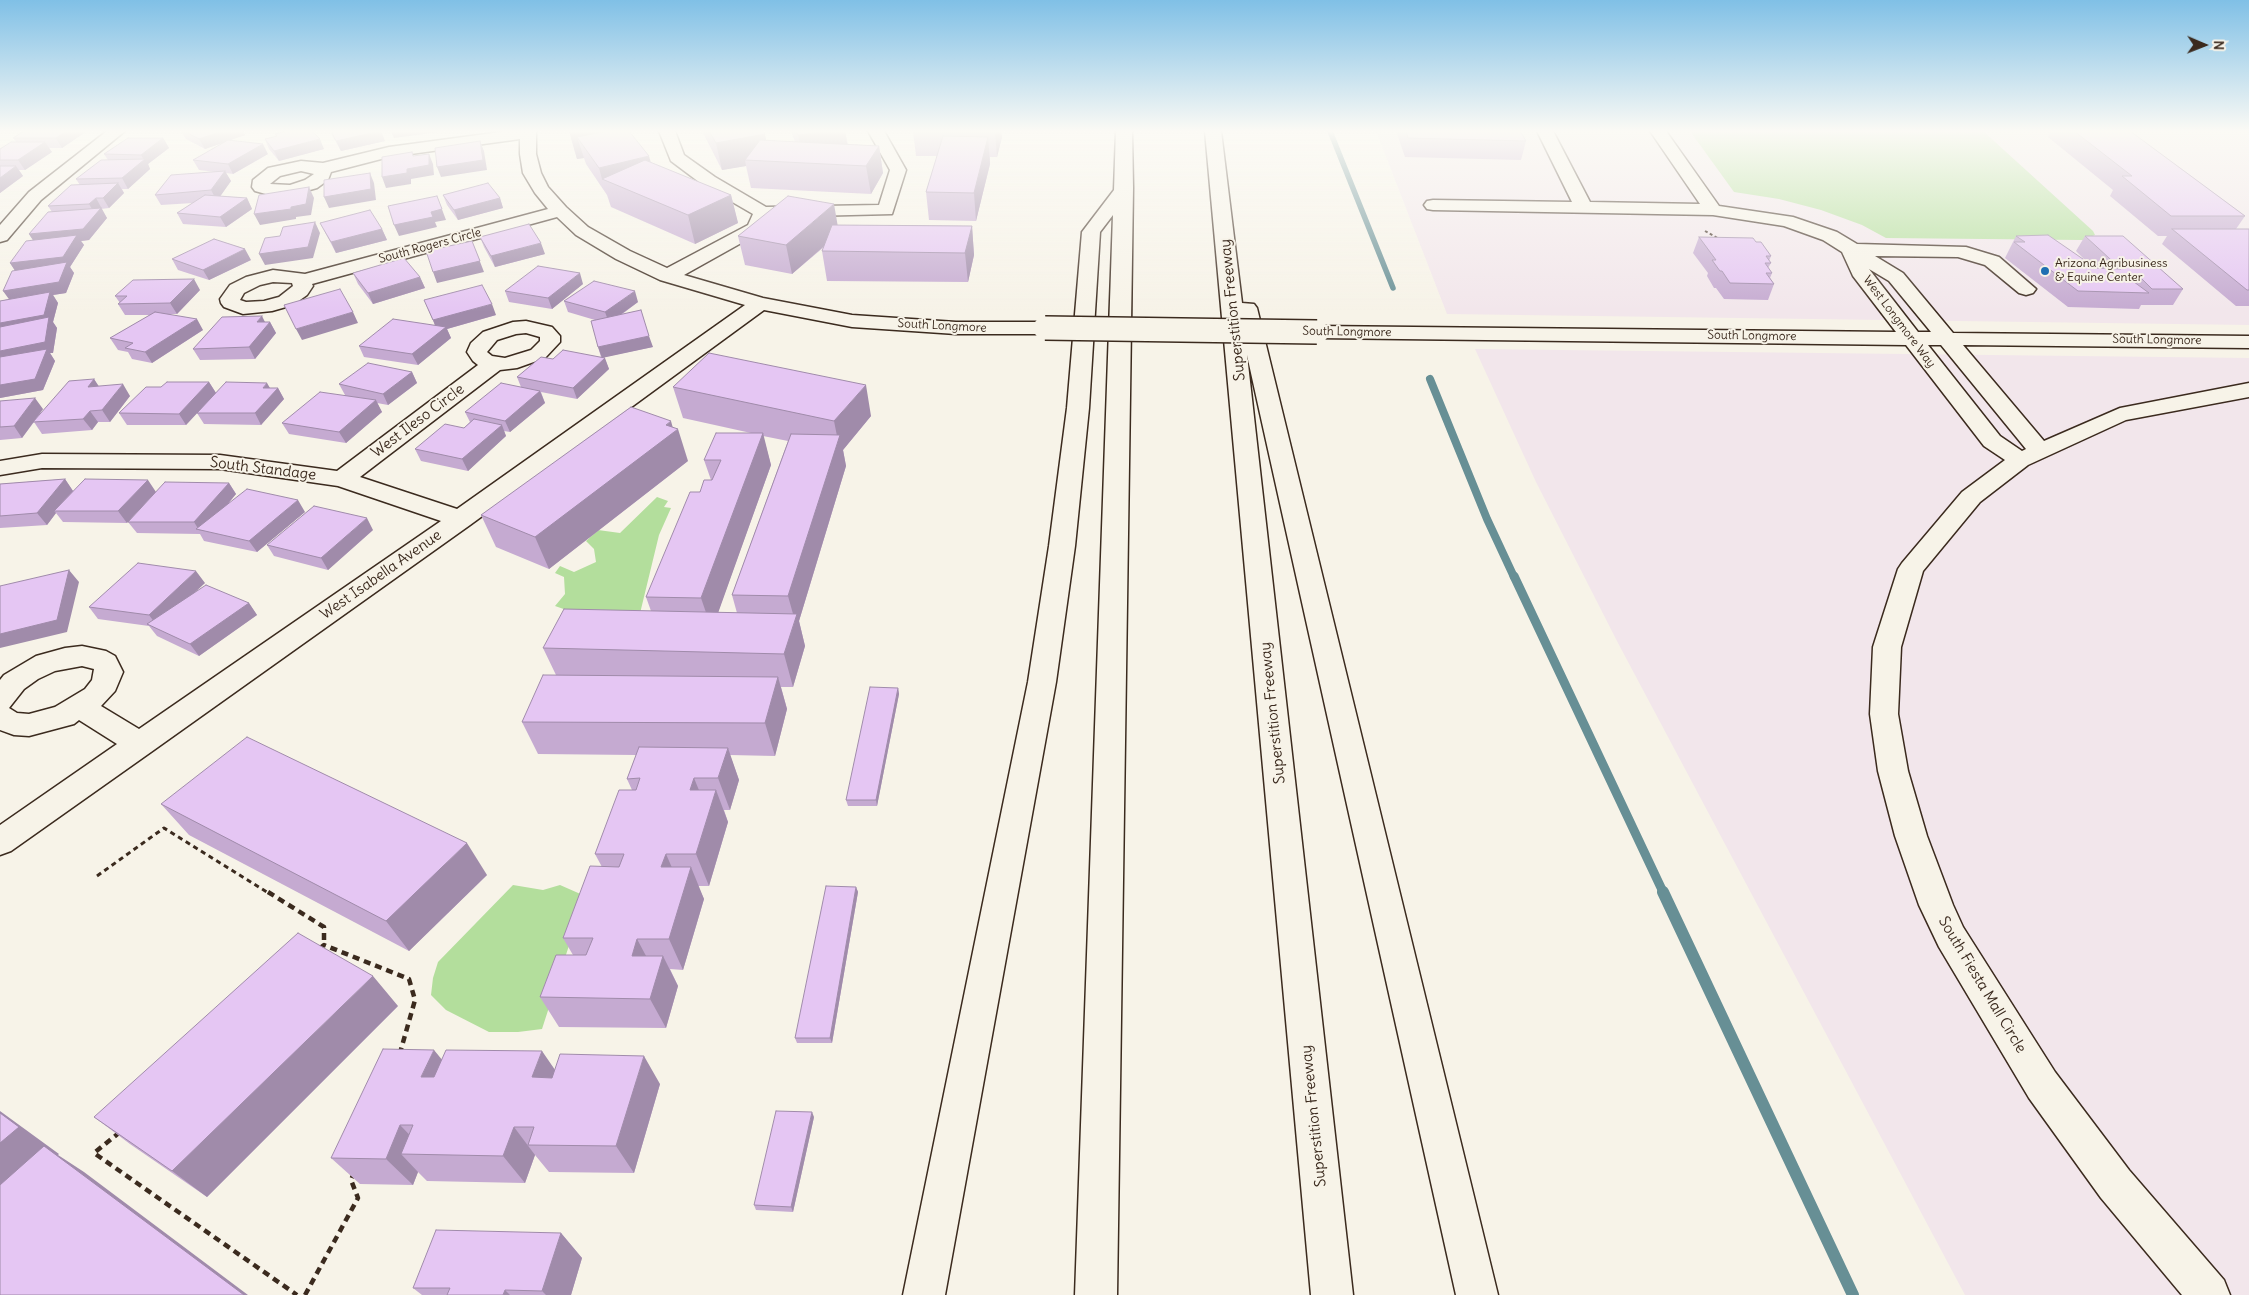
<!DOCTYPE html>
<html>
<head>
<meta charset="utf-8">
<style>
	body { margin:0 }
	#map { position:relative; width:2249px; height:1295px; overflow:hidden; background:#f7f3e8; font-family:Delius,sans-serif }
	canvas { display:block }
	.north { position:absolute; left:2179px; top:20px; width:50px; height:50px; -webkit-text-stroke:4px #f7f3e8; paint-order:stroke; rotate:91deg; font-size:14px; font-weight:700; line-height:20px; text-align:center; color:#3b2a1e }
	.north::after { content:''; display:block; margin:auto; width:18px; height:22px; background:#3b2a1e; clip-path:polygon(50% 0,100% 100%,50% 72%,0 100%) }
</style>
</head>
<body>
<div id="map">
<canvas width="2249" height="1295"></canvas>
<div class="north">N</div>
</div>
<script>
const ctx = document.querySelector('canvas').getContext('2d');
ctx.lineJoin = 'round';
function fillPath(path, color) {
  ctx.fillStyle = color;
  ctx.fill(path, 'evenodd');
}
function poly(rows) {
  const path = new Path2D();
  for (const r of rows) {
    path.moveTo(r[0], r[1]);
    for (let i = 2; i < r.length; i += 2) path.lineTo(r[i], r[i + 1]);
  }
  return path;
}
function stroke(path, color, width, dash) {
  ctx.strokeStyle = color;
  ctx.lineWidth = width;
  ctx.lineCap = dash ? 'butt' : 'round';
  ctx.setLineDash(dash || []);
  ctx.stroke(path);
}
function label(font, color, halo, rows, align = 'center') {
  ctx.font = font + ' Delius,sans-serif';
  ctx.lineWidth = 4;
  ctx.setLineDash([]);
  ctx.textBaseline = 'middle';
  ctx.strokeStyle = halo;
  ctx.fillStyle = color;
  for (const [text, x, y, turn = 0] of rows) {
    ctx.save();
    ctx.translate(x, y);
    ctx.rotate((+turn || 0) * Math.PI / 180);
    ctx.textAlign = isNaN(turn) ? turn : align;
    if (halo) ctx.strokeText(text, 0, 0);
    ctx.fillText(text, 0, 0);
    ctx.restore();
  }
}
fillPath(poly([
	[1376,131,2249,131,2249,325,1447,314],
	[1475,349,2249,358,2249,1295,1965,1295,1618,643,1536,482]
]), '#f2e6eb');
fillPath(poly([
	[1690,131,1983,131,2093,231,2095,235,2083,240,1886,238,1862,225,1821,210,1779,199,1734,192],
	[657,497,668,501,664,507,671,508,659,535,635,634,555,606,565,594,564,577,555,573,560,566,574,572,596,562,594,549,586,541,598,530,620,533],
	[513,885,543,890,560,885,585,896,542,1029,518,1032,489,1032,446,1010,431,995,433,978,438,962]
]), '#b3de9c');
stroke(poly([
	[1330,131,1393,288]
]), '#678f95', 5.5);
stroke(poly([
	[1430,379,1487,519,1514,577]
]), '#678f95', 8);
stroke(poly([
	[1514,576,1664,894]
]), '#678f95', 9);
stroke(poly([
	[1663,892,1853,1295]
]), '#678f95', 12);
const minor = poly([
	[107,131,125,131,41,200,7,240,0,242,0,225,29,192,107,131],
	[508,131,536,131,536,154,541,173,548,187,566,207,588,227,630,251,667,268,748,225,753,214,703,185,671,161,659,131,675,131,684,155,715,177,766,207,879,205,890,170,868,131,884,131,906,170,892,214,769,217,761,232,684,275,763,298,852,315,956,322,1045,322,1052,324,1055,328,1052,332,1045,334,956,334,852,327,764,310,470,525,151,752,11,851,0,855,0,825,117,744,79,720,74,724,29,736,14,735,0,730,0,680,4,675,36,656,65,648,82,646,106,651,115,656,123,672,115,691,101,706,139,729,441,521,338,486,220,469,42,468,0,475,0,461,42,454,220,455,337,471,478,365,473,361,467,352,471,343,483,332,513,322,526,321,552,327,560,336,560,342,545,358,517,368,500,370,360,477,457,509,745,305,660,280,616,259,576,235,557,217,312,284,313,286,307,295,293,305,272,311,243,314,224,307,221,303,220,299,230,285,246,277,273,270,305,274,548,209,535,193,523,173,520,154,520,139,389,157,331,172,328,180,317,188,292,195,273,196,255,191,252,187,253,180,268,168,301,161,323,163,389,147,508,131],
	[301,171,314,174,305,180,290,185,270,184,280,176,301,171],
	[273,282,292,283,293,286,279,297,264,301,246,302,240,300,244,293,260,285,273,282],
	[526,333,540,337,540,341,531,350,505,358,492,356,487,352,497,340,516,334,526,333],
	[82,666,94,669,92,680,85,689,55,707,29,714,17,713,9,708,24,689,38,679,55,671,82,666],
	[1537,131,1553,131,1590,202,1700,204,1650,131,1666,131,1719,206,1793,217,1837,232,1857,244,1966,247,1999,257,2036,289,2033,293,2026,295,2019,293,1985,265,1958,257,1875,256,1903,273,1953,333,2249,336,2249,348,1963,345,2044,441,2120,408,2249,383,2249,397,2126,420,2028,465,1980,502,1923,571,1901,647,1898,714,1908,771,1927,836,1953,905,1963,927,2055,1072,2129,1170,2224,1280,2230,1295,2182,1295,2101,1198,2029,1098,1939,947,1919,905,1895,836,1878,771,1870,714,1873,647,1898,569,1902,563,1962,492,2005,460,1984,446,1906,345,1317,338,1310,336,1307,332,1310,328,1317,326,1896,332,1853,276,1842,252,1823,240,1784,226,1713,215,1433,210,1427,209,1424,205,1427,201,1433,200,1572,202,1537,131],
	[1869,269,1889,281,1931,332,1918,332,1869,269],
	[1928,345,1941,345,2026,449,2022,451,2000,436,1928,345]
]);
const highway = poly([
	[1116,131,1132,131,1133,188,1117,1295,1075,1295,1113,215,1100,232,1089,408,1075,546,1056,682,945,1295,903,1295,1028,682,1049,546,1067,408,1082,232,1114,190,1116,131],
	[1205,131,1221,131,1242,303,1254,304,1257,308,1498,1295,1456,1295,1247,355,1353,1295,1311,1295,1205,131]
]);
stroke(minor, '#3b2a1e', 3);
stroke(highway, '#3b2a1e', 3);
stroke(poly([
	[1705,231,1719,239]
]), '#3b2a1e', 2, [3, 2.5]);
stroke(poly([
	[97,876,164,828,270,894]
]), '#3b2a1e', 3, [5, 4]);
stroke(poly([
	[268,892,324,927,324,945],
	[320,948,324,945,409,979,415,1000,400,1053],
	[120,1132,94,1153,297,1295],
	[305,1295,358,1198,351,1180,353,1175]
]), '#3b2a1e', 4.5, [7, 5]);
fillPath(minor, '#f7f3e8');
fillPath(highway, '#f7f3e8');
const minorBridge = poly([
	[1045,328,1317,332]
]);
stroke(minorBridge, '#3b2a1e', 26, []);
stroke(minorBridge, '#f7f3e8', 23);
fillPath(poly([
	[87,131,62,148,49,148,52,152,25,170,19,170,23,176,0,193,0,149,16,142,13,138],
	[181,131,243,131,245,135,230,140,268,154,233,174,226,173,231,181,220,196,247,198,252,209,226,227,183,224,177,213,193,203,161,205,155,195,216,172,199,170,193,160,226,142,205,149,186,139],
	[330,131,380,131,385,141,341,151],
	[569,131,731,195,738,223,695,244,611,207,607,195,586,164,584,158,577,159],
	[702,131,763,131,766,140,795,142,791,131,845,131,848,144,879,146,883,173,871,194,751,188,746,166,722,170],
	[913,131,1001,131,1002,137,997,157,990,157,990,164,976,221,929,220,926,192,937,156,916,156],
	[1396,131,1520,131,1526,141,1521,160,1405,157],
	[2051,131,2130,131,2245,216,2236,229,2249,229,2249,306,2236,306,2162,244,2167,236,2158,236,2110,196,2113,190,2048,137],
	[275,134,324,149,279,161,269,149,265,139,276,137],
	[163,138,169,148,148,164,150,169,128,189,122,189,124,193,109,208,101,209,107,218,89,240,81,241,84,245,70,267,74,273,66,293,53,295,58,303,53,322,57,328,53,353,50,353,55,361,43,390,0,398,0,301,9,299,15,270,10,263,33,240,29,234,52,212,48,206,80,185,76,179,108,160,104,154],
	[443,195,500,198,503,208,458,220,447,205],
	[320,223,382,229,387,240,336,253],
	[838,225,972,226,974,255,968,282,827,281,822,251,824,247,792,274,745,265,738,236],
	[2016,236,2088,263,2076,251,2085,236,2183,289,2173,305,2141,305,2139,309,2068,307,2005,258],
	[480,237,545,254,495,267,484,247],
	[1699,237,1756,242,1771,256,1769,261,1771,263,1768,268,1772,273,1770,278,1774,284,1768,300,1724,299,1716,288,1714,288,1707,276,1708,273,1693,253],
	[172,259,251,260,209,280,178,270],
	[353,273,420,277,425,288,373,304,358,284],
	[583,284,552,309,509,302,505,291],
	[200,290,177,314,169,314,203,330,152,363,132,359,128,352,118,350,110,338,150,315,125,315,118,304,120,303,115,296],
	[424,300,496,315,447,329,451,338,418,365,364,357,359,346,435,325],
	[564,301,638,302,621,315,653,347,604,357,609,369,577,399,541,392,545,403,510,432,504,431,506,436,468,471,421,461,415,449,464,428,470,422,465,412,521,387,517,377,553,359,601,357,598,347,595,320,568,312],
	[270,322,276,333,255,359,200,360,193,349],
	[412,372,417,383,388,405,377,403,382,412,346,443,289,434,282,423,345,395,339,384],
	[94,379,98,386,130,396,110,422,98,422,92,430,42,434,34,422,22,438,0,440,0,401,43,409,36,419],
	[209,382,216,393,270,388,278,388,284,399,261,425,204,424,197,413,186,425,127,425,119,413],
	[673,387,871,416,843,450,846,466,799,621,805,646,793,687,781,687,787,709,775,756,730,755,739,780,730,810,724,810,728,822,709,886,698,886,704,899,683,970,670,969,678,986,666,1028,559,1027,540,997,573,955,563,938,602,867,595,854,632,790,627,779,636,755,538,754,522,722,556,675,543,648,651,611,646,597,700,492,711,480,704,460,751,433,683,418],
	[763,436,788,441,732,595,737,613,718,612,771,465],
	[688,461,549,569,496,547,481,515],
	[65,479,73,491,148,480,127,523,63,522,56,513,47,525,0,528,0,484],
	[229,483,236,494,228,504,305,512,257,552,204,541,200,534,137,533,128,522],
	[373,530,328,570,274,556,267,545],
	[205,583,194,592,249,603,257,615,199,656,157,636,149,626,98,619,89,607],
	[898,688,899,694,877,806,848,806,846,800],
	[161,804,487,875,409,951,189,835],
	[856,887,858,892,832,1043,797,1043,795,1038],
	[398,1006,207,1197,130,1144,94,1117],
	[442,1059,555,1070,660,1084,634,1173,549,1172,535,1155,525,1183,427,1181,418,1172,413,1185,360,1184,331,1158],
	[814,1117,793,1212,756,1210,754,1205],
	[561,1233,582,1258,571,1295,422,1295,413,1288]
]), '#c5aad1');
fillPath(poly([
	[67,131,87,131,62,148,56,138],
	[223,131,243,131,245,135,205,149,199,139],
	[381,131,385,141,341,151,336,141],
	[391,131,439,131,439,132,394,138],
	[569,131,628,131,577,137,584,158,577,159],
	[831,131,845,131,849,156,803,163,798,135],
	[995,131,1001,131,1002,137,997,157],
	[765,134,770,161,745,160,746,166,722,170,716,143],
	[988,137,990,164,976,221,974,193],
	[163,138,169,148,148,164,150,169,128,189,122,178,144,160,141,155],
	[320,139,324,149,279,161,274,151],
	[480,141,484,151,487,170,441,177,437,167],
	[45,142,52,152,25,170,18,160],
	[263,144,268,154,233,174,228,164],
	[879,146,883,173,871,194,866,166],
	[429,154,433,164,434,175,411,179,411,184,386,188,382,177,407,169],
	[649,156,657,184,602,179,599,168],
	[16,166,23,176,0,193,0,178],
	[225,171,231,181,217,201,211,190],
	[370,173,374,183,376,200,329,208,324,197],
	[118,183,124,193,109,208,103,198],
	[309,187,314,198,311,215,296,217,296,219,260,225,254,214,291,207],
	[731,195,738,223,695,244,688,215],
	[437,196,446,220,435,222,437,227,399,236,394,225,431,212],
	[96,198,107,218,89,240,81,241,84,245,70,267,74,273,66,293,53,295,58,303,53,322,57,328,53,353,50,353,55,361,43,390,0,398,0,323,11,302,3,291,17,274,10,263,36,245,29,234,95,214,89,204],
	[247,198,252,209,226,227,220,217],
	[500,198,503,208,458,220,454,210],
	[834,204,839,233,792,274,786,245],
	[315,222,320,233,313,258,265,265,259,254],
	[972,226,974,255,968,282,965,253],
	[382,229,387,240,336,253,331,242],
	[472,241,484,272,437,283,433,272],
	[541,243,545,254,495,267,491,256],
	[245,249,251,260,209,280,203,270],
	[580,273,583,284,552,309,548,298],
	[420,277,425,288,373,304,368,293],
	[194,279,200,290,177,314,170,303],
	[635,291,638,302,609,323,605,312],
	[492,304,496,315,447,329,451,338,418,365,412,354,437,331,433,320],
	[353,312,358,323,302,340,296,329],
	[262,316,267,326,270,322,276,333,255,359,249,347,257,322],
	[197,319,203,330,152,363,145,352],
	[649,336,653,347,602,358,598,347],
	[605,358,609,369,577,399,573,388],
	[412,372,417,383,388,405,383,394],
	[94,379,102,391,88,387],
	[209,382,216,393,186,425,179,414],
	[267,383,273,393,278,388,284,399,261,425,255,413,263,388],
	[123,384,130,396,110,422,102,410],
	[866,385,871,416,843,450,846,466,799,621,805,646,793,687,784,654,795,621,788,596,838,441,834,421],
	[540,391,545,403,510,432,505,421],
	[35,398,43,409,22,438,14,426],
	[376,400,382,412,346,443,339,432],
	[90,411,98,422,92,430,83,419],
	[671,421,674,432,678,429,688,461,549,569,535,537],
	[502,425,506,436,468,471,462,459],
	[763,433,771,465,712,630,701,598],
	[65,479,73,491,54,511,56,513,47,525,37,513],
	[148,480,156,492,127,523,118,511],
	[229,483,236,494,205,531,199,530,194,522],
	[298,500,305,512,257,552,249,541],
	[367,518,373,530,328,570,321,558],
	[69,570,79,582,67,632,0,648,0,634],
	[196,571,205,583,158,627,149,615],
	[249,603,257,615,199,656,190,644],
	[778,677,787,709,775,756,765,723],
	[898,688,899,694,877,806,876,800],
	[728,748,739,780,730,810,718,778],
	[694,778,707,810,690,790],
	[716,790,728,822,709,886,696,854],
	[467,843,487,875,409,951,386,921],
	[666,854,680,886,661,867],
	[691,867,704,899,683,970,669,939],
	[856,887,858,892,832,1043,830,1038],
	[637,939,653,969,632,956],
	[663,956,678,986,666,1028,650,999],
	[373,976,398,1006,207,1197,172,1171],
	[434,1050,457,1078,421,1077],
	[542,1051,562,1080,532,1077],
	[644,1056,660,1084,634,1173,616,1146],
	[0,1111,59,1154,58,1155,84,1172,248,1295,244,1295,0,1207],
	[812,1112,814,1117,793,1212,791,1207],
	[400,1125,426,1152,401,1154,418,1172,413,1185,386,1159],
	[514,1127,535,1155,525,1183,503,1156],
	[561,1233,582,1258,571,1295,546,1295,542,1291],
	[505,1290,510,1295,503,1295]
]), '#a08baa');
const building = poly([
	[24,131,67,131,56,138,13,138,24,131],
	[184,131,223,131,199,139,184,131],
	[288,131,312,131,320,139,274,151,265,139,277,136,275,134,288,131],
	[331,131,381,131,336,141,331,131],
	[607,131,629,131,649,156,599,168,577,137,607,131],
	[709,131,763,131,765,134,716,143,709,131],
	[796,131,831,131,798,135,796,131],
	[1406,131,1520,131,1526,141,1408,138,1406,131],
	[2074,131,2130,131,2245,216,2171,216,2122,176,2132,176,2074,131],
	[943,136,988,137,974,193,926,192,943,136],
	[128,138,163,138,141,155,104,154,128,138],
	[228,140,263,144,228,164,193,160,228,140],
	[760,140,879,146,866,166,745,160,760,140],
	[480,141,483,160,437,167,435,148,480,141],
	[11,142,45,142,18,160,0,160,0,149,11,142],
	[412,152,413,156,429,154,429,165,407,169,407,173,382,177,382,157,412,152],
	[145,159,122,178,76,179,101,160,145,159],
	[645,160,731,195,688,215,602,179,645,160],
	[0,166,16,166,0,178,0,166],
	[225,171,211,190,155,195,171,175,225,171],
	[370,173,371,189,324,197,324,180,370,173],
	[118,183,103,198,96,198,89,204,48,206,71,185,118,183],
	[488,183,500,198,454,210,443,195,488,183],
	[309,187,306,204,291,207,291,209,254,214,259,195,309,187],
	[205,195,247,198,220,217,177,213,205,195],
	[437,196,442,209,431,212,433,217,394,225,388,206,437,196],
	[788,196,834,204,786,245,738,236,788,196],
	[101,208,83,229,29,234,48,212,101,208],
	[370,210,382,229,331,242,320,223,370,210],
	[315,222,308,247,259,254,265,238,280,236,283,227,315,222],
	[529,224,541,243,491,256,480,237,529,224],
	[832,225,972,226,965,253,822,251,832,225],
	[2172,229,2249,229,2249,290,2247,290,2172,229],
	[77,235,63,257,10,263,26,241,77,235],
	[2048,235,2096,268,2121,269,2085,236,2123,236,2183,289,2152,289,2142,279,2130,279,2149,293,2078,291,2014,242,2025,242,2016,236,2048,235],
	[1699,237,1753,238,1756,242,1761,242,1771,256,1766,256,1771,263,1765,263,1772,273,1766,273,1774,284,1730,283,1722,271,1720,271,1712,260,1716,260,1699,237],
	[214,239,245,249,203,270,172,259,214,239],
	[472,241,480,261,433,272,426,251,472,241],
	[404,258,420,277,368,293,353,273,404,258],
	[67,262,59,282,3,291,12,271,67,262],
	[538,266,580,273,548,298,505,291,538,266],
	[194,279,170,303,118,304,127,296,115,296,133,280,194,279],
	[594,281,635,291,605,312,564,301,594,281],
	[482,285,492,304,433,320,424,300,482,285],
	[340,289,353,312,296,329,284,305,340,289],
	[50,292,44,315,0,323,0,301,50,292],
	[641,310,649,336,598,347,591,321,641,310],
	[155,312,197,319,145,352,125,348,133,343,110,338,155,312],
	[262,316,257,322,270,322,249,347,193,349,222,317,262,316],
	[49,317,45,342,0,351,0,327,49,317],
	[393,319,446,327,412,354,359,346,393,319],
	[47,349,35,379,0,385,0,357,47,349],
	[563,350,605,358,573,388,517,377,541,357,553,359,563,350],
	[709,353,866,385,834,421,673,387,709,353],
	[368,363,412,372,383,394,339,384,368,363],
	[94,379,88,387,123,384,102,410,90,411,83,419,33,422,69,381,94,379],
	[167,382,209,382,179,414,119,413,146,387,161,387,167,382],
	[226,382,267,383,263,388,278,388,255,413,197,413,226,382],
	[501,383,540,391,505,421,465,412,501,383],
	[320,392,376,400,339,432,282,423,320,392],
	[35,398,14,426,0,427,0,401,35,398],
	[631,407,671,421,666,425,678,429,535,537,481,515,631,407],
	[474,419,502,425,462,459,415,449,445,424,464,428,474,419],
	[716,433,763,433,701,598,646,597,690,492,700,492,704,480,712,480,721,460,704,460,716,433],
	[791,434,840,435,788,596,732,595,791,434],
	[65,479,37,513,0,516,0,484,65,479],
	[85,479,148,480,118,511,54,511,85,479],
	[165,482,229,483,194,522,128,522,165,482],
	[247,489,298,500,249,541,196,529,247,489],
	[314,506,367,518,321,558,267,545,314,506],
	[138,563,196,571,149,615,89,607,138,563],
	[69,570,57,620,0,634,0,586,69,570],
	[206,585,249,603,190,644,147,624,206,585],
	[564,609,797,614,784,654,543,648,564,609],
	[543,675,778,677,765,723,522,722,543,675],
	[870,687,898,688,876,800,846,800,870,687],
	[247,737,467,843,386,921,161,804,247,737],
	[639,747,728,748,718,778,694,778,690,790,716,790,696,854,666,854,661,867,691,867,669,939,637,939,632,956,663,956,650,999,540,997,556,955,586,955,593,938,563,938,590,866,619,867,624,854,595,854,619,790,636,790,640,778,627,779,639,747],
	[826,886,856,887,830,1038,795,1038,826,886],
	[298,933,373,976,172,1171,94,1117,298,933],
	[383,1049,434,1050,421,1077,434,1077,446,1050,542,1051,532,1077,552,1078,560,1054,644,1056,616,1146,528,1145,534,1127,514,1127,503,1156,401,1154,413,1125,400,1125,386,1159,331,1158,383,1049],
	[776,1111,812,1112,791,1207,754,1205,776,1111],
	[0,1113,19,1127,0,1143,0,1113],
	[44,1146,244,1295,0,1295,0,1185,44,1146],
	[436,1230,561,1233,542,1291,505,1290,503,1295,447,1295,450,1288,413,1288,436,1230]
]);
fillPath(building, '#e5c6f3');
stroke(building, '#a08baa', 1);
const sky = ctx.createLinearGradient(0, 0, 0, 312);
sky.addColorStop(0, '#80c0e6');
sky.addColorStop(0.42, '#fbfaf5');
sky.addColorStop(1, '#fbfaf500');
ctx.fillStyle = sky;
ctx.fillRect(0, 0, 2249, 312);
for (const [x, y, r, color] of [
	[2045,271,5,"#1f6fb2"]
]) {
  const dot = new Path2D();
  dot.arc(x, y, r, 0, 2 * Math.PI);
  ctx.fillStyle = color;
  ctx.fill(dot);
  stroke(dot, '#f7f3e8', 2);
}
label('12px', '#3b2a1e', '#f7f3e8', [
	["South Rogers Circle",430,246,-15],
	["West Longmore Way",1899,322,53],
	["South Longmore",942,326,3],
	["South Longmore",1347,332,1],
	["South Longmore",1752,336,1],
	["South Longmore",2157,340,1]
]);
label('12px', '#3b2a1e', '#f7f3e8', [
	["Arizona Agribusiness",2055,264],
	["& Equine Center",2055,278]
], 'left');
label('15px', '#3b2a1e', '#f7f3e8', [
	["Superstition Freeway",1233,310,-96],
	["West Ileso Circle",418,421,-37],
	["South Standage",263,469,7],
	["West Isabella Avenue",381,575,-35],
	["Superstition Freeway",1273,713,-96],
	["South Fiesta Mall Circle",1982,985,59],
	["Superstition Freeway",1314,1116,-96]
]);
</script>
</body>
</html>
